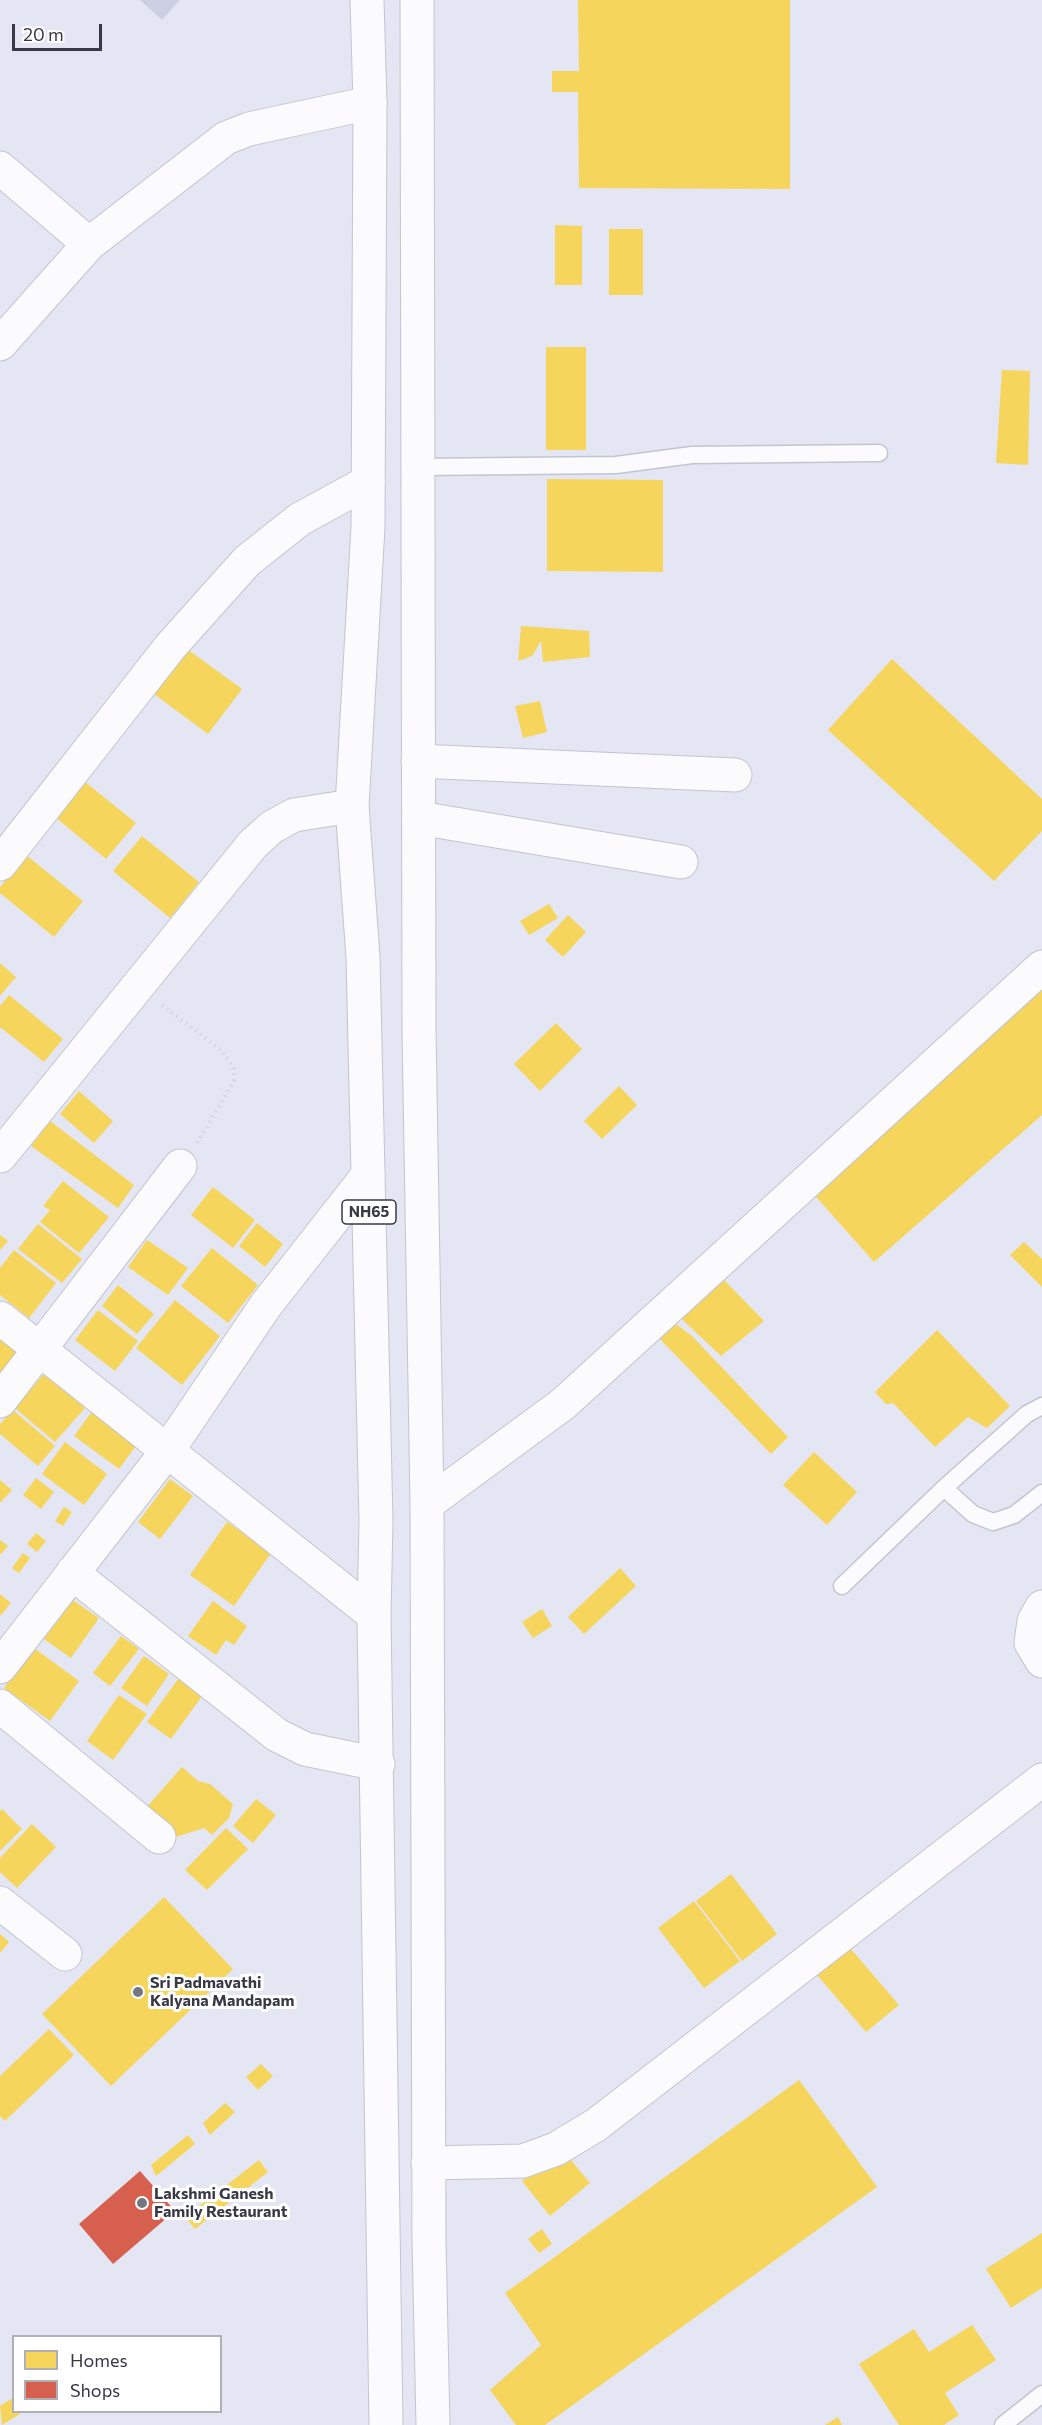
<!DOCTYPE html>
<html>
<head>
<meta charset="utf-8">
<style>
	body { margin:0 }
	#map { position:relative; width:1042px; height:2425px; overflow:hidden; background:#e4e6f4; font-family:Commissioner,sans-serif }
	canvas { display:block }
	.legend { position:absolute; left:12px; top:2335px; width:210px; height:78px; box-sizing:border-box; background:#fff; border:2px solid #afb0b5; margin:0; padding:8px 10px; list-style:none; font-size:18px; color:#383945 }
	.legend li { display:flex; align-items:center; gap:12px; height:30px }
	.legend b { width:30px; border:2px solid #afb0b5 }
	.scale { position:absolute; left:12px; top:24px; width:90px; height:27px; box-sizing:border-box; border:3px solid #383945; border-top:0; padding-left:8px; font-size:18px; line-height:21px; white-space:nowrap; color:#383945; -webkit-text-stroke:4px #fff; paint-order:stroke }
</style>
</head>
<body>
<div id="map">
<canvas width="1042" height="2425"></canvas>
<ul class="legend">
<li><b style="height:16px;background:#f6d55c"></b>Homes</li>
<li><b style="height:16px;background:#d6604d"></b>Shops</li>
</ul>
<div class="scale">20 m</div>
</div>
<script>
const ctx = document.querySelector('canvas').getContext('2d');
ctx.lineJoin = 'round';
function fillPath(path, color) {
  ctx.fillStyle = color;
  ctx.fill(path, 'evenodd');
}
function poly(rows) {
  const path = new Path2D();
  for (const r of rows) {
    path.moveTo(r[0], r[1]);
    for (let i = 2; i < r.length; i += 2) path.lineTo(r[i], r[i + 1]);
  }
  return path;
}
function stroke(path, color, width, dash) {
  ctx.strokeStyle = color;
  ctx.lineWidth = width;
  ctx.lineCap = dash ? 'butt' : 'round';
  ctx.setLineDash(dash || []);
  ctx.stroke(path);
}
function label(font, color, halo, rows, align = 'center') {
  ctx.font = font + ' Commissioner,sans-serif';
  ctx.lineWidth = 6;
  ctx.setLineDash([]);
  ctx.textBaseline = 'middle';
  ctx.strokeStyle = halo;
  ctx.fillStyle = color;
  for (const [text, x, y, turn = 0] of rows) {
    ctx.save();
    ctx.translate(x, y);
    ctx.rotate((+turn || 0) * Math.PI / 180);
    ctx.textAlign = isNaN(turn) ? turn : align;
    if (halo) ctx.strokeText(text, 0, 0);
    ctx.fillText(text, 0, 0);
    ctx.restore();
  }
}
fillPath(poly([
	[578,0,790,0,790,189,579,188,578,92,552,92,552,71,579,71],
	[555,225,582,226,582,285,555,285],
	[609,229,643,229,643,295,609,295],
	[546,347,586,347,586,450,546,450],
	[1002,370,1030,371,1028,465,996,463],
	[547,479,663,480,663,572,547,571],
	[521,626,589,631,590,657,543,662,541,641,532,656,518,661],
	[183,646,242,689,208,734,150,691],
	[892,659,1042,799,1042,831,994,881,828,730],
	[540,701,547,732,523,738,515,706],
	[79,777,136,823,106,859,49,812],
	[142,836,199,882,170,918,113,871],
	[26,855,83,901,54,937,0,893,0,887],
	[549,904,558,918,529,935,520,921],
	[568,915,586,932,563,957,545,940],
	[0,963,16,977,0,996],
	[1042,985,1042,1115,874,1262,809,1189],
	[9,995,63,1039,44,1062,0,1027,0,1006],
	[556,1023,582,1049,540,1091,514,1064],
	[619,1086,637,1105,602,1139,584,1121],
	[79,1091,113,1121,94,1143,60,1114],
	[50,1121,134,1185,118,1208,31,1146],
	[63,1181,109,1217,79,1253,40,1222,50,1210,43,1206],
	[213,1187,255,1220,233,1248,191,1215],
	[257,1223,283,1244,265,1267,239,1246],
	[38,1224,82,1259,62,1283,18,1249],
	[0,1235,8,1241,0,1250],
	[147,1240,188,1268,168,1295,128,1267],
	[1024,1242,1042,1259,1042,1287,1010,1255],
	[212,1248,258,1285,228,1323,181,1286],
	[14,1250,56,1283,29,1318,0,1295,0,1268],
	[718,1274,764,1321,721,1356,673,1311],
	[118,1285,154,1314,137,1334,102,1306],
	[175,1300,220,1336,182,1385,136,1348],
	[98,1310,138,1341,115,1371,75,1340],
	[676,1324,692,1336,788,1437,771,1454,660,1339],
	[937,1330,1010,1406,987,1428,968,1417,935,1447,893,1403,886,1404,875,1392],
	[0,1338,18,1351,0,1375],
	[44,1374,85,1408,55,1442,15,1408],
	[13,1410,55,1446,38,1466,0,1434,0,1424],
	[93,1410,138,1443,119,1469,74,1436],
	[65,1442,107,1474,84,1505,42,1474],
	[814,1452,857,1492,827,1525,783,1485],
	[36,1478,54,1492,41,1509,23,1495],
	[170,1479,193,1496,160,1539,138,1522],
	[0,1480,12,1490,0,1503],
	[64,1507,72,1512,63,1526,55,1521],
	[227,1522,271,1553,234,1606,190,1575],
	[36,1533,46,1541,37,1552,27,1544],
	[0,1540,8,1546,0,1555],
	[23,1553,30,1558,19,1573,12,1568],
	[620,1568,636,1586,584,1634,568,1617],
	[0,1594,11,1603,0,1616],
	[71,1599,99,1618,71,1658,44,1639],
	[213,1601,247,1626,234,1645,226,1640,216,1655,188,1636],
	[542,1609,552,1626,533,1638,522,1622],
	[121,1636,139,1649,110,1686,93,1673],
	[34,1648,79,1681,50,1721,4,1688],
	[144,1656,169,1674,147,1706,121,1688],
	[181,1675,205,1692,171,1739,147,1722],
	[119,1695,147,1714,113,1760,87,1741],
	[182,1767,198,1781,210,1784,233,1804,229,1818,212,1835,204,1828,176,1837,145,1809],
	[256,1799,276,1815,253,1843,233,1826],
	[2,1809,22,1829,0,1851,0,1811],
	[32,1824,56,1847,17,1888,0,1872,0,1858],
	[226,1828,248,1849,207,1890,185,1870],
	[731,1874,777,1934,742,1961,696,1901],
	[164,1897,233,1969,111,2086,42,2014],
	[694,1901,740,1961,704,1988,658,1928],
	[0,1934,9,1942,0,1953],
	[850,1948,899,2005,866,2032,817,1975],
	[49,2029,74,2055,5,2121,0,2116,0,2076],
	[261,2064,273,2076,258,2090,246,2077],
	[799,2080,877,2187,545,2425,516,2425,490,2390,541,2345,505,2293],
	[225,2103,235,2112,210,2135,203,2123],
	[188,2135,195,2144,156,2176,151,2165],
	[561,2148,590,2183,550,2216,522,2181],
	[259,2160,268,2172,195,2229,185,2217],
	[542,2229,552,2244,539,2253,528,2239],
	[1042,2233,1042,2288,1011,2308,986,2269],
	[972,2325,996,2360,945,2393,959,2415,944,2425,899,2425,859,2364,914,2329,929,2352],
	[14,2397,14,2412,23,2412,2,2425,0,2406],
	[838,2417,842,2425,825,2425]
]), '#f6d55c');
fillPath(poly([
	[140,2171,175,2211,113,2264,79,2224]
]), '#d6604d');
fillPath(poly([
	[140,0,180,0,162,20]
]), '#cdcfe2');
const service = poly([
	[418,467,616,465,692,455,879,453],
	[944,1488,973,1514,993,1522,1014,1515,1042,1493],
	[842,1586,944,1488,1027,1414,1042,1406],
	[1003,2425,1042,2394]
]);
const minor = poly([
	[0,168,89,244],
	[0,344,89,244,226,138,249,129,370,103],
	[418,761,735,775],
	[419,818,681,862],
	[0,864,170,647,247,561,300,519,368,482],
	[0,1156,253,844,272,827,294,815,352,806],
	[0,1318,374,1615],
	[0,1401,180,1166],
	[427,1504,563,1404,1042,967],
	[72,1573,277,1735,305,1749,378,1764],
	[1042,1607,1034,1621,1031,1643,1042,1661],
	[0,1667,168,1450,266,1305,368,1175],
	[0,1706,159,1837],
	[0,1903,65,1954],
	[428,2163,523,2161,556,2149,596,2125,1042,1780]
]);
const trunk = poly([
	[367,0,370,103,368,527,352,806,363,957,376,1521,374,1615,386,2425],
	[417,0,419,1030,427,1504,429,2240,433,2425]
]);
stroke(service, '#c2c4d0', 19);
stroke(minor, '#c2c4d0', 35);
stroke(trunk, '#c2c4d0', 35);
stroke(poly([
	[162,1005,221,1050,234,1068,234,1081,197,1143]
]), '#d5d5d9', 4, [1.5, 4.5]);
stroke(service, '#fbfbfd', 16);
stroke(minor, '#fbfbfd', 33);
stroke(trunk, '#fbfbfd', 33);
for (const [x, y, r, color] of [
	[138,1992,6,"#747682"],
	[142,2203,6,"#747682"]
]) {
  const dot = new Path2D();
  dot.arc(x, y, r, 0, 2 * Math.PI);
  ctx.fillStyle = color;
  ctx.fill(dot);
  stroke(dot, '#fff', 2);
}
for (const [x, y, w] of [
	[369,1212,54]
]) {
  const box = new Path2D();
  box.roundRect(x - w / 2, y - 12, w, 24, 4.5);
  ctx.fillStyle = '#fff';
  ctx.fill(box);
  stroke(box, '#383945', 1.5);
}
label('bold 15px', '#383945', null, [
	["NH65",369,1212]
]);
label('bold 16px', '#383945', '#fff', [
	["Sri Padmavathi",150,1983],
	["Kalyana Mandapam",150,2001],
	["Lakshmi Ganesh",154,2194],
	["Family Restaurant",154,2212]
], 'left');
</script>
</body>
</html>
